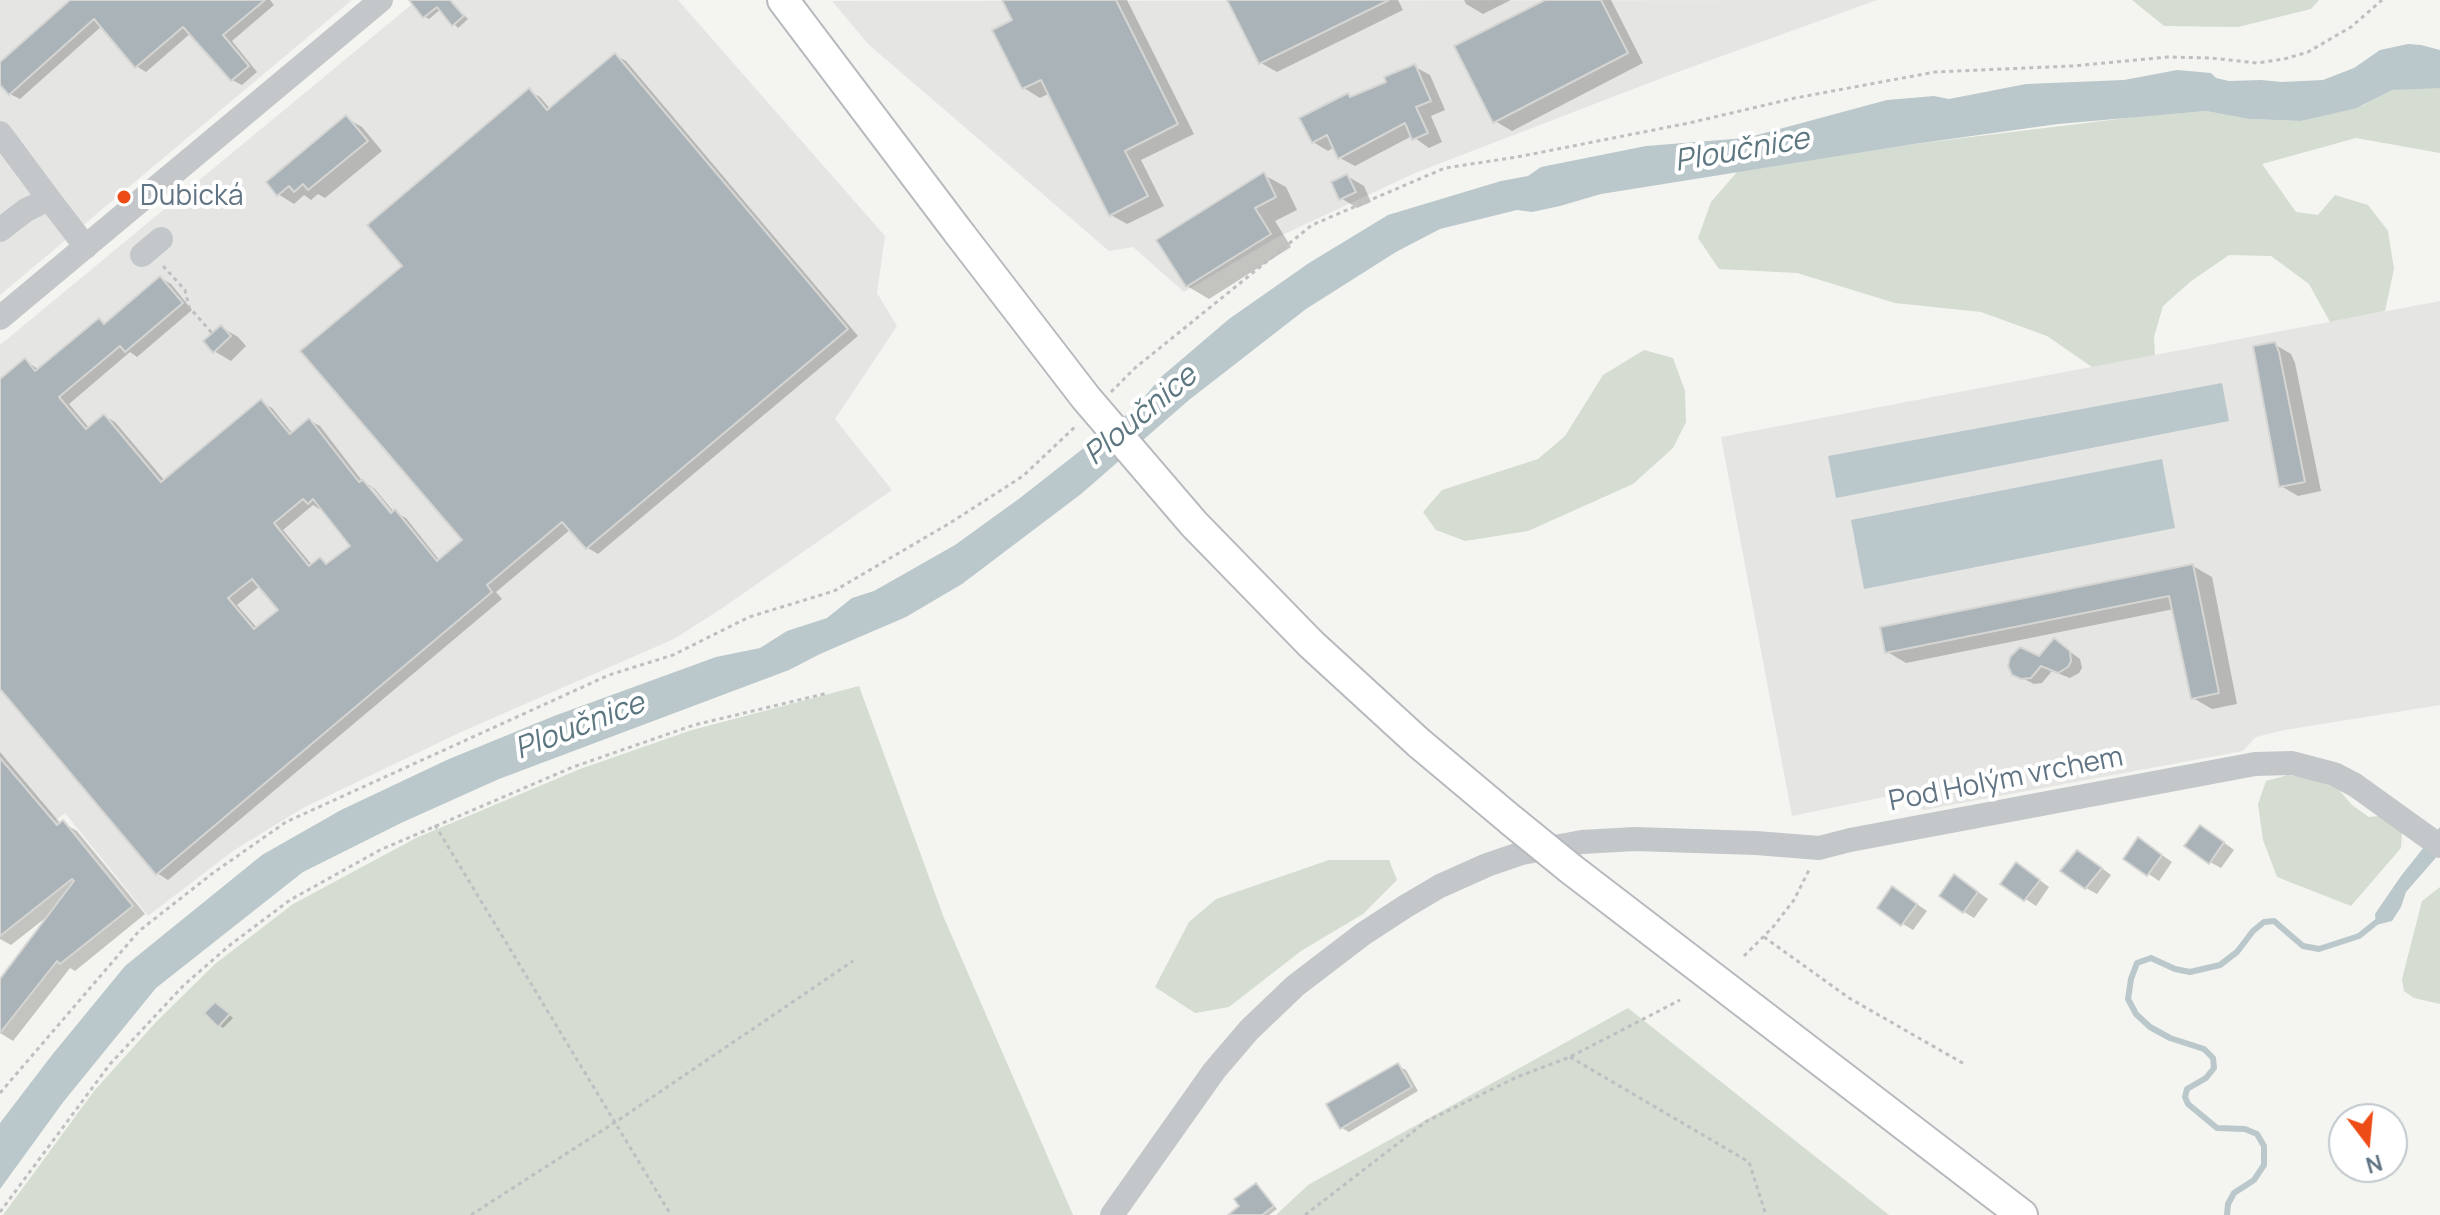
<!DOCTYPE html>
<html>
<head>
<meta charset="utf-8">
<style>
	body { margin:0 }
	#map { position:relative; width:2440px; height:1215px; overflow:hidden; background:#f4f5f0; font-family:Manrope,sans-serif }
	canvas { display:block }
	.north { position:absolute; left:2328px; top:1103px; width:80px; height:80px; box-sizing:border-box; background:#fff; border:2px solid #c0c7cd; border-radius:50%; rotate:164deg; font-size:22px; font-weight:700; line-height:32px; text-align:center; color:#617483 }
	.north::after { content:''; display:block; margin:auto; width:28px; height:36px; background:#ee4c16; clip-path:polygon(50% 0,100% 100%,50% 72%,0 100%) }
</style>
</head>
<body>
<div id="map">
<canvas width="2440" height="1215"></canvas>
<div class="north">N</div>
</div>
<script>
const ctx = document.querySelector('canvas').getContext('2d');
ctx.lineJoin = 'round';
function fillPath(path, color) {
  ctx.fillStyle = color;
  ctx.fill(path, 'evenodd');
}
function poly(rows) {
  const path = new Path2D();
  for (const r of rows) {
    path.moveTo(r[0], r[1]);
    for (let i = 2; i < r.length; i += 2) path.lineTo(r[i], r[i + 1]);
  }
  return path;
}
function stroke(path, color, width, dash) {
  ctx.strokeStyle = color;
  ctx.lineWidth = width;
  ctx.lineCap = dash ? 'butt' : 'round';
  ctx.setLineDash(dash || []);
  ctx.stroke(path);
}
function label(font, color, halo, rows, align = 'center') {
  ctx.font = font + ' Manrope,sans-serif';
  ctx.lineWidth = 8;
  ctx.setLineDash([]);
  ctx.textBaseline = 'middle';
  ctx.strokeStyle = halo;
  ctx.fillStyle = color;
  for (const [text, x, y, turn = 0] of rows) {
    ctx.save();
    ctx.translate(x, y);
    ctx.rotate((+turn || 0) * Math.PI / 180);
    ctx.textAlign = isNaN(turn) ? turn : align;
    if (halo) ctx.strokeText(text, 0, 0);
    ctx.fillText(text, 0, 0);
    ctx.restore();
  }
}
fillPath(poly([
	[0,0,352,0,0,295],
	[417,0,678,0,885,236,877,293,897,326,835,419,892,490,721,609,674,639,461,732,303,808,233,851,148,916,65,813,0,864,0,345],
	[1877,0,1675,73,1415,173,1276,238,1184,292,1133,247,1109,251,869,45,832,1],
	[2440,301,2440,705,2285,730,2256,737,2243,751,1924,810,1894,795,1792,816,1721,437]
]), '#e5e6e4');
fillPath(poly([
	[2132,0,2319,0,2311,9,2238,27,2164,26],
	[2436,86,2440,88,2440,153,2356,138,2262,164,2296,212,2318,215,2335,195,2368,205,2388,231,2394,269,2385,311,2330,322,2309,284,2271,256,2229,255,2190,282,2163,306,2154,337,2155,355,2092,367,2047,336,1981,312,1895,303,1797,273,1719,269,1698,238,1711,202,1737,172,1914,144,2143,116,2206,111,2249,119,2301,121,2362,106,2391,90],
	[1644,350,1673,358,1685,391,1686,422,1673,448,1633,484,1528,531,1465,541,1436,530,1423,512,1442,490,1538,459,1565,436,1603,375],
	[859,686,944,918,1073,1215,3,1215,94,1091,156,1022,215,964,293,904,416,838,580,769,692,730],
	[2288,775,2317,780,2339,790,2352,805,2369,817,2379,816,2402,832,2401,848,2351,906,2277,877,2263,840,2258,804,2266,781],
	[1329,860,1389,860,1397,880,1363,914,1301,951,1229,1007,1195,1013,1155,987,1189,922,1216,899],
	[2440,887,2440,1004,2414,998,2404,991,2402,979,2422,901],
	[1628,1008,1889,1215,1276,1215,1308,1185]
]), '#d5dcd1');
fillPath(poly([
	[2408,44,2421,45,2440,50,2440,88,2392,90,2357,108,2301,121,2249,119,2206,111,2058,124,1914,144,1601,194,1560,206,1532,212,1517,210,1440,229,1396,252,1306,309,1189,400,1081,494,962,584,906,617,820,654,789,670,499,779,401,823,303,872,156,988,64,1101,0,1189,0,1123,52,1055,125,966,262,855,341,810,449,759,554,716,716,657,760,648,787,631,827,618,852,598,874,591,955,545,1020,498,1136,407,1161,377,1229,319,1309,263,1388,215,1501,181,1528,176,1541,167,1646,146,1746,138,1887,100,1934,96,1949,99,2026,84,2124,80,2177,70,2211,73,2216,78,2229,81,2261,80,2282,82,2323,80,2354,68,2380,50],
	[2222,383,2229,421,1836,498,1828,456],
	[2162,459,2175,528,1864,589,1851,520],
	[2440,827,2440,853,2406,892,2401,907,2392,921,2376,925,2375,914,2401,876]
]), '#bac7cb');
fillPath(poly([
	[73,0,270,0,274,5,232,41,257,72,242,85,232,80,191,33,146,72,136,66,103,25,20,99,10,94,0,82,0,64],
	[418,0,448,0,468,19,458,28,441,9,429,19,424,16],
	[1004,0,1127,0,1194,134,1141,160,1164,206,1127,224,1111,215,1050,93,1040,98,1024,88,1014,21],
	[1229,0,1398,0,1403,10,1277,72,1261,63],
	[1464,0,1511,0,1483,14,1466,4],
	[1549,0,1611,0,1643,63,1512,131,1495,121],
	[615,55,626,61,858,336,598,554,588,548,571,529,496,592,502,599,168,880,157,873,0,686,0,381,25,360,39,370,99,320,106,324,161,278,171,284,192,310,137,357,130,352,69,404,90,429,105,416,115,422,165,481,261,402,272,408,293,434,309,420,320,426,363,482,374,488,394,512,406,518,440,561,464,540,405,266,529,91,540,97,551,110],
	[367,487,372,487,398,519,395,522],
	[313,505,319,509,322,507,352,546,329,565,320,559,312,565,283,530],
	[260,586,280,611,258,629,237,605],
	[1415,67,1430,75,1445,110,1431,116,1442,142,1429,148,1412,136,1355,166,1340,158,1333,148,1328,151,1313,142,1348,95,1353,98,1389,83],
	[346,118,362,127,382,151,325,198,318,194,311,200,304,195,294,204,278,194],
	[1264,175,1286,187,1297,210,1275,221,1291,247,1209,299,1187,286],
	[1347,176,1364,186,1371,202,1357,208,1341,198],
	[221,327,238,337,246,346,231,361,214,351],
	[2274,344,2291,354,2295,363,2321,491,2298,496,2281,486],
	[2193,566,2212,577,2237,704,2212,709,2193,698,2174,609,1906,663,1886,651],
	[2055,641,2080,659,2082,668,2079,673,2070,678,2052,671,2042,683,2034,684,2014,674,2040,659],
	[0,752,61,824,63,823,77,831,145,914,75,971,70,968,13,1041,0,1033,0,981,48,916,11,945,0,939],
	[2211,833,2234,850,2221,868,2210,862],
	[2149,846,2172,862,2159,881,2125,858],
	[2088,858,2111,875,2097,894,2086,888],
	[2027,871,2049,887,2036,906,2002,883],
	[1965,883,1988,899,1974,918,1964,912],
	[1904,895,1927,911,1913,930,1903,924],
	[220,1007,233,1018,223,1028,219,1025],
	[1398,1066,1406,1070,1418,1091,1349,1132,1342,1128],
	[1257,1185,1277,1209,1269,1215,1242,1215]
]), '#0003');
stroke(poly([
	[2227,1215,2228,1204,2234,1193,2254,1180,2264,1165,2264,1146,2257,1134,2245,1129,2217,1128,2188,1104,2185,1097,2187,1089,2206,1078,2214,1068,2213,1058,2204,1049,2170,1038,2150,1027,2136,1014,2128,999,2131,979,2137,963,2151,958,2175,969,2190,972,2220,965,2237,952,2253,931,2264,922,2274,921,2303,946,2319,949,2359,936,2379,920]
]), '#bac7cb', 6);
const building = poly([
	[70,0,265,0,223,35,249,66,231,81,183,27,135,68,94,19,9,95,0,85,0,62,70,0],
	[409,0,450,0,464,16,452,26,437,7,423,18,409,0],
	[1002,0,1116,0,1178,124,1125,151,1148,196,1109,216,1041,80,1022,89,992,30,1012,20,1002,0],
	[1227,0,1389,0,1259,64,1227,0],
	[1545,0,1601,0,1628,53,1493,123,1454,46,1545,0],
	[615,53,848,329,586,549,562,522,487,585,492,592,156,875,0,689,0,379,25,358,35,371,99,318,104,324,160,276,183,303,125,352,120,346,59,397,86,429,104,414,161,482,261,399,290,434,309,418,359,482,363,480,391,513,395,509,437,561,462,540,300,351,402,266,367,225,529,88,547,110,615,53],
	[303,499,308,504,313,499,350,546,326,564,320,557,309,566,274,523,303,499],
	[252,579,278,610,254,629,228,598,252,579],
	[1415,64,1431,101,1416,107,1428,133,1412,140,1405,123,1338,159,1327,135,1312,143,1299,118,1348,93,1350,97,1386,82,1384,77,1415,64],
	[346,115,368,141,308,190,303,184,294,192,289,186,277,196,266,182,346,115],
	[1264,172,1276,197,1255,208,1271,234,1186,287,1156,240,1264,172],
	[1347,174,1356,192,1339,200,1331,182,1347,174],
	[221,325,231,336,213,353,203,341,221,325],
	[2275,342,2279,352,2305,482,2279,487,2253,346,2275,342],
	[2193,564,2219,693,2191,699,2169,596,1885,653,1880,627,2193,564],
	[2054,638,2070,651,2071,661,2068,667,2058,673,2041,666,2031,678,2021,679,2012,675,2008,666,2010,657,2020,647,2039,656,2054,638],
	[0,758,57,825,63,820,133,906,60,964,57,961,0,1033,0,979,74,881,72,879,0,936,0,758],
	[2200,825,2224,842,2209,864,2184,846,2200,825],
	[2138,837,2162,855,2147,876,2123,859,2138,837],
	[2077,850,2102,868,2085,889,2060,871,2077,850],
	[2016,862,2040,880,2024,901,2000,884,2016,862],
	[1954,874,1978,892,1963,913,1939,896,1954,874],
	[1892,886,1917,904,1901,926,1877,908,1892,886],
	[215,1002,230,1014,218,1027,204,1013,215,1002],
	[1398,1063,1412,1087,1340,1129,1326,1104,1398,1063],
	[1256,1183,1274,1206,1262,1215,1228,1215,1239,1206,1234,1199,1256,1183]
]);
fillPath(building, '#aab3b8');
stroke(building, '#d5d6d3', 2);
const major = poly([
	[783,0,959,233],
	[1419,743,1512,821],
	[1571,869,2022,1215]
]);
stroke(major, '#b6babe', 34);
stroke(poly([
	[163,266,185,290,189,307,212,333],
	[1111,392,1135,368,1312,225,1445,168,1517,157,1689,123,1795,98,1935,72,2072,66,2168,57,2211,58,2257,63,2284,59,2308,52,2351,27,2382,0],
	[435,825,671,1215],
	[1764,937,1849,998,1966,1065],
	[1744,956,1773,927,1794,900,1809,870],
	[1570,1057,1749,1162,1766,1215],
	[0,1093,139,931,213,873,286,822,609,675,673,655,749,617,834,591,950,523,1023,476,1077,425],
	[0,1212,110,1064,184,985,230,945,290,900,380,850,573,767,694,725,828,693],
	[471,1215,617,1121,853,961],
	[1305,1215,1427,1121,1517,1077,1570,1057,1680,1000]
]), '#bdbfc1', 3, [4, 4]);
stroke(poly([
	[0,133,49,199],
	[0,230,26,210,49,199,86,247],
	[142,255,161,239],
	[0,318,381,0],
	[1112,1215,1214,1071,1249,1030,1295,986,1363,934,1406,906,1440,886,1487,865,1522,853,1582,842,1635,839,1756,843,1819,848,1850,840,2255,764,2292,763,2334,774,2355,785,2440,846]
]), '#c3c7ca', 24);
stroke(major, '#fff', 30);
const majorBridge = poly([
	[959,233,1086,398,1194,524,1311,644,1419,743],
	[1512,821,1571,869]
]);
stroke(majorBridge, '#b6babe', 34, []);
stroke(majorBridge, '#fff', 30);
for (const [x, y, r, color] of [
	[124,197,8,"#ee4c16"]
]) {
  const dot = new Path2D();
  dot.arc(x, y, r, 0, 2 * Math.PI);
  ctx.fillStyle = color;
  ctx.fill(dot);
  stroke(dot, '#fff', 3);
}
label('28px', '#617483', '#fff', [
	["Dubická",140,197]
], 'left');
label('28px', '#617483', '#fff', [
	["Pod Holým vrchem",2006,780,-11]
]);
label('italic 30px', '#5d7781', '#fff', [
	["Ploučnice",1742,151,-10],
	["Ploučnice",1141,416,-40],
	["Ploučnice",580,727,-21]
]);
</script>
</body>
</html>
